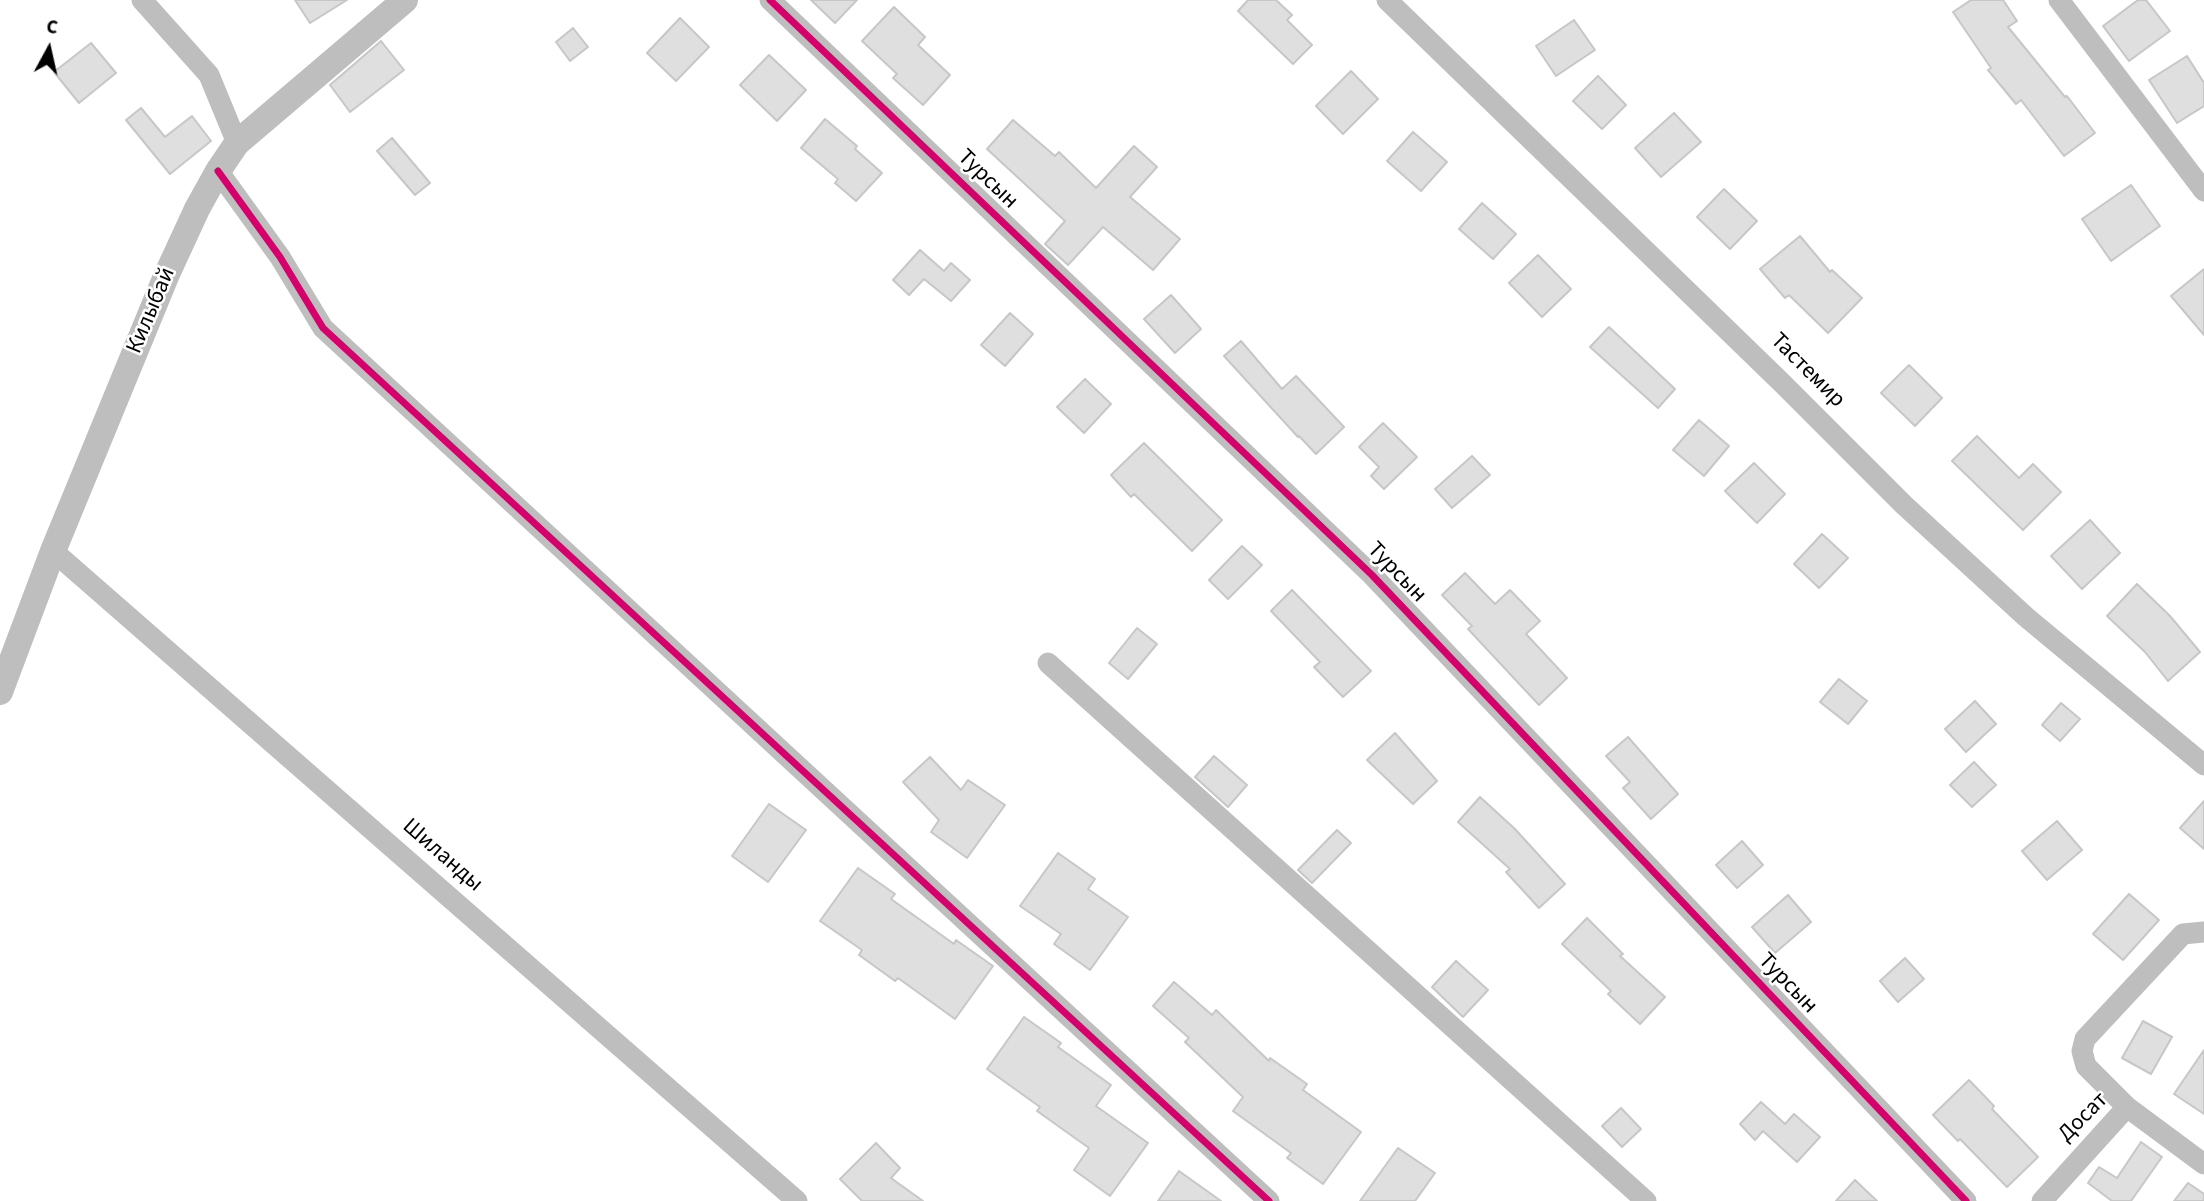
<!DOCTYPE html>
<html>
<head>
<meta charset="utf-8">
<style>
	body { margin:0 }
	#map { position:relative; width:2204px; height:1201px; overflow:hidden; background:#fff; font-family:"Source Sans 3",sans-serif }
	canvas { display:block }
	.north { position:absolute; left:14px; top:14px; width:70px; height:70px; -webkit-text-stroke:5px #fff; paint-order:stroke; rotate:8deg; font-size:19px; font-weight:700; line-height:28px; text-align:center; color:#000 }
	.north::after { content:''; display:block; margin:auto; width:24px; height:32px; background:#000; clip-path:polygon(50% 0,100% 100%,50% 72%,0 100%) }
</style>
</head>
<body>
<div id="map">
<canvas width="2204" height="1201"></canvas>
<div class="north">С</div>
</div>
<script>
const ctx = document.querySelector('canvas').getContext('2d');
ctx.lineJoin = 'round';
function fillPath(path, color) {
  ctx.fillStyle = color;
  ctx.fill(path, 'evenodd');
}
function poly(rows) {
  const path = new Path2D();
  for (const r of rows) {
    path.moveTo(r[0], r[1]);
    for (let i = 2; i < r.length; i += 2) path.lineTo(r[i], r[i + 1]);
  }
  return path;
}
function stroke(path, color, width, dash) {
  ctx.strokeStyle = color;
  ctx.lineWidth = width;
  ctx.lineCap = dash ? 'butt' : 'round';
  ctx.setLineDash(dash || []);
  ctx.stroke(path);
}
function label(font, color, halo, rows, align = 'center') {
  ctx.font = font + ' "Source Sans 3",sans-serif';
  ctx.lineWidth = 5;
  ctx.setLineDash([]);
  ctx.textBaseline = 'middle';
  ctx.strokeStyle = halo;
  ctx.fillStyle = color;
  for (const [text, x, y, turn = 0] of rows) {
    ctx.save();
    ctx.translate(x, y);
    ctx.rotate((+turn || 0) * Math.PI / 180);
    ctx.textAlign = isNaN(turn) ? turn : align;
    if (halo) ctx.strokeText(text, 0, 0);
    ctx.fillText(text, 0, 0);
    ctx.restore();
  }
}
const building = poly([
	[295,0,347,0,310,23,295,0],
	[811,0,857,0,835,23,811,0],
	[1248,0,1276,0,1292,15,1287,20,1312,45,1293,64,1238,11,1248,0],
	[1971,0,2003,0,2017,21,2008,27,2065,97,2067,96,2095,133,2064,156,2021,100,2016,104,1988,70,1991,68,1953,12,1971,0],
	[2138,0,2146,0,2170,31,2129,61,2103,26,2138,0],
	[894,7,925,37,918,45,950,75,923,105,893,78,897,74,862,41,894,7],
	[680,18,709,47,676,81,647,53,680,18],
	[1574,20,1595,50,1556,76,1536,46,1574,20],
	[573,28,588,47,570,61,556,42,573,28],
	[381,41,404,70,350,112,330,85,381,41],
	[91,43,116,73,79,103,54,72,91,43],
	[769,55,806,90,777,121,740,85,769,55],
	[2187,56,2204,83,2204,106,2177,123,2149,80,2187,56],
	[1351,71,1378,99,1343,134,1316,106,1351,71],
	[1598,76,1626,105,1602,129,1573,101,1598,76],
	[141,108,165,137,192,116,211,141,170,174,126,120,141,108],
	[1674,113,1701,142,1661,177,1635,148,1674,113],
	[825,119,857,146,855,149,882,173,856,201,835,183,838,179,801,148,825,119],
	[1013,120,1055,156,1059,152,1096,188,1134,146,1157,167,1130,197,1180,239,1153,270,1103,227,1068,265,1045,244,1065,221,987,149,1013,120],
	[1413,132,1447,162,1421,191,1387,161,1413,132],
	[392,138,430,183,415,195,377,151,392,138],
	[2131,185,2160,226,2111,261,2082,219,2131,185],
	[1724,189,1757,221,1730,249,1697,217,1724,189],
	[1482,203,1516,234,1493,259,1459,229,1482,203],
	[1800,236,1830,272,1832,270,1862,298,1828,333,1789,295,1785,298,1760,269,1800,236],
	[920,250,944,271,951,263,970,280,951,301,924,279,909,295,893,280,920,250],
	[1538,255,1571,289,1542,317,1509,283,1538,255],
	[2204,269,2204,335,2171,296,2204,269],
	[1171,295,1201,329,1175,353,1144,319,1171,295],
	[1010,313,1033,334,1005,366,981,345,1010,313],
	[1609,327,1675,389,1658,408,1590,347,1609,327],
	[1241,341,1282,389,1296,376,1344,427,1316,454,1299,436,1298,437,1224,356,1241,341],
	[1909,365,1942,398,1915,426,1881,393,1909,365],
	[1085,379,1111,404,1084,433,1057,407,1085,379],
	[1699,420,1729,446,1704,476,1673,450,1699,420],
	[1383,423,1417,457,1384,489,1371,476,1379,467,1359,447,1383,423],
	[1977,436,2019,478,2033,464,2061,492,2023,530,1952,461,1977,436],
	[1144,443,1222,520,1192,551,1134,494,1131,497,1111,475,1144,443],
	[1472,456,1490,475,1452,508,1435,489,1472,456],
	[1754,463,1785,494,1757,523,1725,491,1754,463],
	[2090,520,2120,553,2082,589,2051,556,2090,520],
	[1822,534,1848,558,1819,588,1794,564,1822,534],
	[1242,546,1262,565,1228,599,1209,580,1242,546],
	[1465,573,1495,604,1510,590,1540,621,1526,634,1567,678,1539,705,1468,629,1472,626,1442,595,1465,573],
	[2137,584,2170,616,2200,652,2168,681,2145,652,2107,616,2137,584],
	[1292,590,1371,671,1343,697,1314,667,1320,662,1271,611,1292,590],
	[1137,628,1157,644,1128,679,1109,663,1137,628],
	[1839,679,1867,701,1848,724,1820,702,1839,679],
	[1975,701,1996,724,1966,752,1945,729,1975,701],
	[2061,703,2080,719,2060,741,2042,725,2061,703],
	[1395,733,1437,781,1413,804,1367,760,1395,733],
	[1628,737,1678,794,1651,819,1623,788,1630,782,1606,756,1628,737],
	[1214,756,1247,785,1228,807,1195,777,1214,756],
	[930,757,961,790,968,780,1005,805,967,858,931,832,939,820,903,782,930,757],
	[1974,762,1996,785,1972,807,1950,785,1974,762],
	[1480,797,1515,829,1565,884,1539,908,1506,872,1510,869,1458,822,1480,797],
	[2204,801,2204,849,2180,828,2204,801],
	[769,804,806,830,768,882,732,856,769,804],
	[2057,821,2082,850,2047,880,2022,851,2057,821],
	[1337,830,1351,843,1312,883,1298,870,1337,830],
	[1742,841,1763,865,1737,888,1716,865,1742,841],
	[1058,853,1095,879,1088,889,1128,917,1090,970,1054,944,1061,934,1020,906,1058,853],
	[858,868,895,894,891,899,954,944,956,940,993,966,955,1019,898,978,895,981,859,955,862,950,820,921,858,868],
	[2129,894,2159,920,2123,960,2093,934,2129,894],
	[1788,895,1811,922,1775,953,1752,927,1788,895],
	[1587,918,1623,954,1620,956,1665,997,1640,1024,1608,994,1611,991,1562,944,1587,918],
	[1905,958,1924,979,1898,1002,1880,981,1905,958],
	[1456,961,1488,990,1463,1017,1432,987,1456,961],
	[1174,982,1212,1015,1216,1010,1269,1061,1270,1058,1307,1084,1303,1090,1361,1132,1323,1184,1287,1158,1291,1153,1233,1111,1243,1097,1185,1042,1189,1038,1153,1006,1174,982],
	[1024,1017,1061,1043,1058,1047,1111,1085,1096,1106,1148,1143,1110,1196,1074,1170,1089,1148,1037,1111,1040,1107,987,1069,1024,1017],
	[2143,1021,2172,1037,2151,1074,2122,1058,2143,1021],
	[2204,1050,2204,1114,2174,1094,2204,1050],
	[1969,1080,1994,1106,1992,1109,2038,1157,2007,1187,1960,1139,1958,1141,1933,1115,1969,1080],
	[1761,1102,1785,1124,1794,1114,1820,1137,1797,1162,1763,1131,1755,1140,1740,1124,1761,1102],
	[1621,1108,1641,1129,1622,1147,1602,1126,1621,1108],
	[2141,1142,2162,1157,2131,1201,2112,1201,2088,1183,2099,1167,2117,1178,2141,1142],
	[876,1143,900,1168,891,1178,923,1201,862,1201,840,1179,876,1143],
	[1398,1148,1435,1173,1415,1201,1360,1201,1398,1148],
	[1179,1171,1221,1201,1158,1201,1179,1171],
	[1855,1180,1877,1201,1836,1201,1855,1180],
	[2188,1183,2204,1194,2204,1201,2174,1201,2188,1183]
]);
fillPath(building, '#dfdfdf');
stroke(building, '#c7c7c7', 2);
stroke(poly([
	[142,0,209,75,237,143],
	[770,0,1372,575,1966,1201],
	[1387,0,1782,383,1904,505,2026,617,2204,765],
	[2059,0,2204,191],
	[218,171,280,257,323,328,1269,1201],
	[53,551,797,1201],
	[1048,663,1646,1201],
	[2127,1107,2086,1066,2082,1051,2085,1039,2183,934,2204,932],
	[2042,1201,2127,1107,2204,1164]
]), '#bebebe', 21);
stroke(poly([
	[0,692,53,551,167,274,197,209,218,171,237,143,405,0]
]), '#bebebe', 26);
stroke(poly([
	[770,0,1372,575,1966,1201],
	[218,171,280,257,323,328,1269,1201]
]), '#d6006c', 7);
label('23px', '#000', '#fff', [
	["Турсын",987,180,44],
	["Килыбай",152,311,-67],
	["Тастемир",1807,371,45],
	["Турсын",1396,573,46],
	["Шиланды",442,856,41],
	["Турсын",1787,984,46],
	["Досат",2084,1118,-45]
]);
</script>
</body>
</html>
